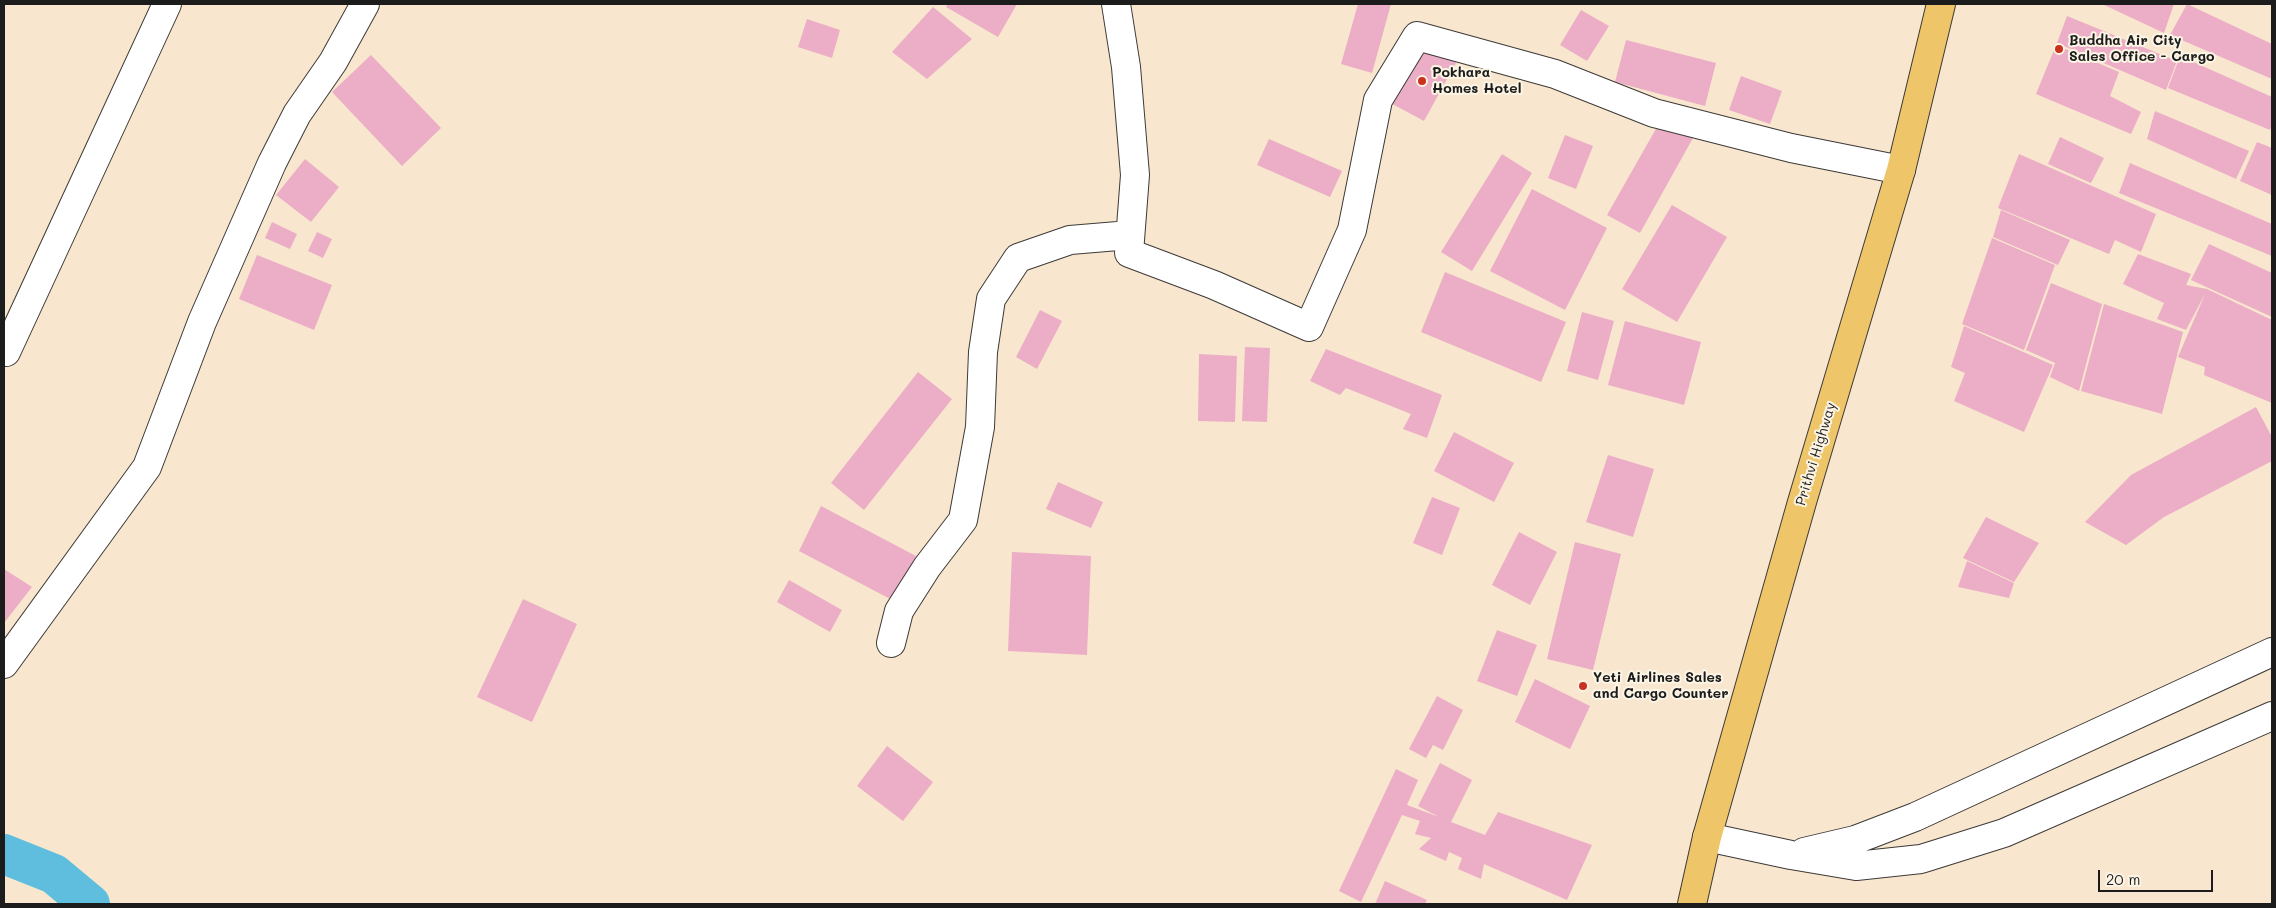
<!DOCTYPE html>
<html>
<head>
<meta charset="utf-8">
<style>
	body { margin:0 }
	#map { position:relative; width:2276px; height:908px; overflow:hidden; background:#f8e6ce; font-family:Mali,sans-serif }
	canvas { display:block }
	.frame { position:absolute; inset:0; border:5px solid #1c1c1c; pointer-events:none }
	.scale { position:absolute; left:2098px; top:870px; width:115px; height:22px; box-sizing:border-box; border:2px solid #1c1c1c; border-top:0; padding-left:6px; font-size:15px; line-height:18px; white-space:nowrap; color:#1c1c1c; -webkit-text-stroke:4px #fcf5e5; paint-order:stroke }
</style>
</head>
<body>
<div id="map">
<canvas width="2276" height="908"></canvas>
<div class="frame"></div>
<div class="scale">20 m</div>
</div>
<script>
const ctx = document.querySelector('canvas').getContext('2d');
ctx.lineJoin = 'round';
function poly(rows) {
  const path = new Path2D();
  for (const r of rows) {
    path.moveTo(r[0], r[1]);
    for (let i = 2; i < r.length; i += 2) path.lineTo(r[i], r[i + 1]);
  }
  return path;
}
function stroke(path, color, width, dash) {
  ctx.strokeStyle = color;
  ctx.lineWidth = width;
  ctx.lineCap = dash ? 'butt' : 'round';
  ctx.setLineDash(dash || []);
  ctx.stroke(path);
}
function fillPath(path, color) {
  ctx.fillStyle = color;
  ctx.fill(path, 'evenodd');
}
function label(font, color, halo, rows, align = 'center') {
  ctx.font = font + ' Mali,sans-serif';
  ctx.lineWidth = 4;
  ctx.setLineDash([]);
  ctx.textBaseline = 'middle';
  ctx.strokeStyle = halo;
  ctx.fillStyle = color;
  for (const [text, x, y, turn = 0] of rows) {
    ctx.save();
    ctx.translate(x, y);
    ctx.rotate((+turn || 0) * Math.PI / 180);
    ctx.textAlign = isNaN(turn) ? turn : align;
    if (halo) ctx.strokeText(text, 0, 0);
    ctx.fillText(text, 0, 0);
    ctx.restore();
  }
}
stroke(poly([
	[4,854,54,874,90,904]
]), '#5fbddd', 40);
fillPath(poly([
	[948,4,1017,4,998,37,946,7],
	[1358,4,1391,4,1372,73,1341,64],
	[2102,4,2174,4,2164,33],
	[2187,4,2272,44,2272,79,2170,35],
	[933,7,972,39,927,79,892,52],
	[1581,10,1609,26,1587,61,1560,45],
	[2067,16,2177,61,2166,90,2057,43],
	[807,19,840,30,832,58,798,47],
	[1626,40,1716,63,1705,106,1615,82],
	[2056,45,2119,72,2110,96,2141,112,2131,134,2036,94],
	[1420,46,1457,61,1424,121,1385,100],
	[371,55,441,128,402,166,332,92],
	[2180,56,2272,97,2272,124,2270,130,2168,88],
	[1741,76,1782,91,1770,124,1729,110],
	[2155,111,2249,151,2236,179,2147,139],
	[1661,120,1693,138,1640,233,1607,215],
	[1565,135,1593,146,1576,189,1548,178],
	[2060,137,2104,158,2091,183,2048,164],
	[1269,139,1342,171,1330,197,1257,165],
	[2257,142,2272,148,2272,195,2240,181],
	[1502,154,1532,173,1472,271,1441,252],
	[2019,154,2156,214,2141,252,2115,240,2109,254,1998,208],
	[305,159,339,187,311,222,276,195],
	[2130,163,2272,224,2272,256,2119,193],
	[1532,189,1607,228,1565,310,1490,271],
	[1672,205,1727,237,1677,322,1622,289],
	[2001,210,2070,240,2058,265,1993,237],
	[272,222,297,234,290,249,265,238],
	[317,232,332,239,323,258,308,251],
	[1992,238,2055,265,2024,350,1962,324],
	[2209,244,2272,273,2272,317,2191,280],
	[2138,254,2191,274,2186,285,2207,289,2272,320,2272,403,2204,375,2205,367,2178,357,2205,294,2186,330,2157,319,2164,303,2123,284],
	[257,255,332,285,314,330,239,299],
	[1445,272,1566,322,1541,382,1421,332],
	[2051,283,2102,304,2079,391,2050,377,2055,363,2026,350],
	[2104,304,2183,332,2162,414,2081,391],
	[1040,310,1062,321,1037,369,1016,357],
	[1582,312,1614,321,1598,380,1567,371],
	[1625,321,1701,342,1684,405,1608,385],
	[1964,326,2053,365,2024,432,1954,401,1965,373,1951,367],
	[1245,347,1270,348,1267,422,1242,421],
	[1326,349,1442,395,1427,438,1403,429,1411,414,1346,388,1340,395,1310,381],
	[1199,354,1237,356,1235,422,1198,421],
	[918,372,952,399,864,510,831,483],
	[2256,407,2272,437,2272,461,2164,517,2126,545,2085,522,2131,475],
	[1454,432,1514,463,1494,502,1434,471],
	[1608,455,1654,469,1633,537,1586,522],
	[1058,482,1103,502,1091,528,1046,509],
	[1432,497,1460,508,1442,555,1413,543],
	[821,506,916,556,894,601,799,551],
	[1986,517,2039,543,2014,582,1963,558],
	[1519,532,1557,552,1530,605,1492,585],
	[1575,542,1621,554,1593,670,1547,659],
	[1012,552,1091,556,1087,655,1008,651],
	[1967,561,2014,583,2009,598,1958,587],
	[4,569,32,587,4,623],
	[789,580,842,610,830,632,777,602],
	[523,599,577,624,532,722,477,697],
	[1497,630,1537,645,1517,696,1477,681],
	[1535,679,1590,706,1570,749,1515,722],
	[1437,696,1463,710,1443,750,1433,745,1426,758,1409,749],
	[887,746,933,782,903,821,857,786],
	[1440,763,1472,780,1451,822,1485,835,1498,812,1592,845,1567,900,1484,864,1481,879,1458,869,1462,858,1449,852,1446,861,1419,849,1431,838,1415,834,1420,821,1402,815,1361,902,1339,891,1396,769,1418,780,1407,805,1439,817,1418,806],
	[1385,881,1427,900,1425,904,1375,904]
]), '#ecaec6');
const minor = poly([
	[1116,4,1126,67,1135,175,1129,253,1214,285,1309,327,1352,230,1378,100,1417,36,1555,74,1654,113,1791,148,1901,170],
	[6,352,167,4],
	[891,643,899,611,927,567,963,520,980,427,983,352,991,299,1018,258,1070,240,1130,235],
	[4,664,147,467,202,322,272,163,297,114,333,62,365,4],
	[1707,837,1791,855,1856,866,1921,859,2004,833,2272,716],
	[1804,852,1855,840,1915,817,2272,652]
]);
const highway = poly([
	[1692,904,1707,837,1802,502,1901,170,1941,4]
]);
stroke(minor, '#3d3a37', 30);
stroke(highway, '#3d3a37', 30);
stroke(minor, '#fff', 28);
stroke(highway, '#eec569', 28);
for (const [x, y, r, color] of [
	[2059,49,5,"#c8321e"],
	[1422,81,5,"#c8321e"],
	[1583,686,5,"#c8321e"]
]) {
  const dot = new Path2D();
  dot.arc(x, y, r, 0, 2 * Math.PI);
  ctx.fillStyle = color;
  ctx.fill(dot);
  stroke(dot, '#fcf5e5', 2);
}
label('bold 14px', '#1c1c1c', '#fcf5e5', [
	["Buddha Air City",2069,41],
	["Sales Office - Cargo",2069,57],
	["Pokhara",1432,73],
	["Homes Hotel",1432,89],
	["Yeti Airlines Sales",1593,678],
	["and Cargo Counter",1593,694]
], 'left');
label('14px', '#1c1c1c', '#fcf5e5', [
	["Prithvi Highway",1816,454,-73]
]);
</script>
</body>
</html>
